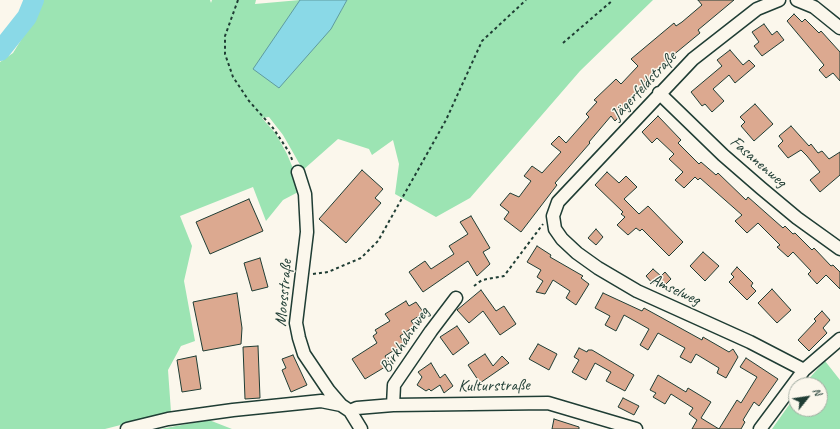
<!DOCTYPE html>
<html>
<head>
<meta charset="utf-8">
<style>
	body { margin:0 }
	#map { position:relative; width:840px; height:429px; overflow:hidden; background:#fbf7ec; font-family:Caveat,sans-serif }
	canvas { display:block }
	.north { position:absolute; left:788px; top:377px; width:40px; height:40px; box-sizing:border-box; background:#fbf7ec; border:1px solid #a3ada2; border-radius:50%; rotate:60deg; font-size:11px; font-weight:700; line-height:16px; text-align:center; color:#1f3d34 }
	.north::after { content:''; display:block; margin:auto; width:14px; height:18px; background:#1f3d34; clip-path:polygon(50% 0,100% 100%,50% 72%,0 100%) }
</style>
</head>
<body>
<div id="map">
<canvas width="840" height="429"></canvas>
<div class="north">N</div>
</div>
<script>
const ctx = document.querySelector('canvas').getContext('2d');
ctx.lineJoin = 'round';
function fillPath(path, color) {
  ctx.fillStyle = color;
  ctx.fill(path, 'evenodd');
}
function poly(rows) {
  const path = new Path2D();
  for (const r of rows) {
    path.moveTo(r[0], r[1]);
    for (let i = 2; i < r.length; i += 2) path.lineTo(r[i], r[i + 1]);
  }
  return path;
}
function stroke(path, color, width, dash) {
  ctx.strokeStyle = color;
  ctx.lineWidth = width;
  ctx.lineCap = dash ? 'butt' : 'round';
  ctx.setLineDash(dash || []);
  ctx.stroke(path);
}
function label(font, color, halo, rows, align = 'center') {
  ctx.font = font + ' Caveat,sans-serif';
  ctx.lineWidth = 3;
  ctx.setLineDash([]);
  ctx.textBaseline = 'middle';
  ctx.strokeStyle = halo;
  ctx.fillStyle = color;
  for (const [text, x, y, turn = 0] of rows) {
    ctx.save();
    ctx.translate(x, y);
    ctx.rotate((+turn || 0) * Math.PI / 180);
    ctx.textAlign = isNaN(turn) ? turn : align;
    if (halo) ctx.strokeText(text, 0, 0);
    ctx.fillText(text, 0, 0);
    ctx.restore();
  }
}
fillPath(poly([
	[42,0,210,0,211,3,212,0,256,0,255,4,300,0,291,15,341,11,347,0,653,0,580,71,470,198,436,217,395,194,399,164,393,140,372,155,369,149,338,139,303,170,283,135,269,117,262,118,276,134,287,154,302,190,283,200,266,221,253,187,180,216,192,246,184,281,195,341,181,346,168,370,171,412,105,429,0,429,0,62,13,53,39,11],
	[825,361,840,380,840,429,772,429,796,395,796,409,820,409,820,385,803,385],
	[209,420,232,429,160,429]
]), '#9ce4b3');
const water = poly([
	[300,0,347,0,331,29,279,88,253,69,300,0]
]);
fillPath(water, '#8ad9e7');
stroke(water, '#5f9b9f', 1);
stroke(poly([
	[0,51,27,17,34,0]
]), '#8ad9e7', 20);
const building = poly([
	[698,0,734,0,698,30,700,33,666,61,640,86,642,88,631,100,633,102,615,121,611,116,589,142,590,143,555,183,557,185,521,232,504,219,509,212,500,205,510,193,519,197,531,181,524,176,532,166,542,173,561,152,551,144,559,136,566,143,589,117,586,114,597,102,594,100,616,79,621,84,638,66,631,59,674,23,676,26,682,22,702,5,698,0],
	[794,14,802,22,805,19,819,33,821,31,840,52,840,81,833,73,826,78,819,70,824,65,787,21,794,14],
	[764,24,772,35,777,31,784,40,762,56,754,46,759,42,752,32,764,24],
	[730,50,743,65,749,60,755,66,735,83,729,75,713,89,724,101,712,112,705,104,702,106,691,92,722,66,717,60,730,50],
	[755,104,773,124,754,141,741,126,745,122,740,117,755,104],
	[658,116,681,140,678,143,699,164,701,162,716,175,718,173,746,200,748,197,783,228,785,226,793,234,795,233,812,250,814,248,831,266,833,265,840,272,840,289,826,275,817,284,808,274,811,271,793,252,788,257,777,247,780,245,758,223,747,233,735,221,742,215,700,178,698,180,695,177,684,188,675,180,683,172,669,159,674,154,657,138,652,143,642,132,658,116],
	[791,126,809,146,811,144,818,153,822,151,829,159,840,152,840,175,820,192,810,180,820,172,807,156,801,150,788,158,778,146,783,141,779,136,791,126],
	[362,170,383,189,375,198,381,203,346,243,319,219,362,170],
	[607,172,619,183,626,176,637,187,624,199,639,214,648,206,683,242,669,256,642,229,640,231,636,228,628,235,617,225,625,217,621,214,623,212,595,185,607,172],
	[249,199,263,231,210,254,196,222,249,199],
	[471,216,490,248,483,252,490,264,477,276,468,261,423,292,409,272,425,261,431,269,454,254,449,246,468,234,460,222,471,216],
	[596,229,603,237,596,245,588,238,596,229],
	[537,246,551,255,550,257,583,276,581,278,589,284,576,305,566,298,570,291,553,280,545,294,536,292,543,281,537,277,541,270,527,262,537,246],
	[703,252,719,266,705,281,690,266,703,252],
	[260,258,268,287,252,291,244,263,260,258],
	[737,267,753,283,751,286,756,291,747,300,729,282,734,277,731,274,737,267],
	[653,269,661,276,665,272,671,279,664,286,657,279,653,284,646,276,653,269],
	[772,289,791,310,777,323,758,303,772,289],
	[481,290,496,311,504,306,516,324,500,335,483,311,469,323,457,310,481,290],
	[237,293,242,328,241,344,203,351,193,302,237,293],
	[603,293,642,311,644,308,702,340,703,337,729,352,733,349,738,357,726,378,717,373,719,368,696,354,691,363,680,357,685,348,658,333,648,350,640,345,649,329,624,315,616,331,605,325,610,316,595,308,603,293],
	[406,301,409,306,416,302,424,313,411,321,415,326,400,336,404,344,385,356,390,364,365,379,352,359,377,343,373,336,377,333,375,330,390,321,385,314,406,301],
	[822,311,830,320,823,328,827,333,809,351,798,340,816,321,814,319,822,311],
	[457,326,469,343,453,355,440,337,457,326],
	[538,344,557,354,549,370,529,359,538,344],
	[258,346,260,398,245,399,243,347,258,346],
	[579,348,587,352,588,350,592,350,634,375,625,391,606,381,611,372,595,363,586,380,572,372,579,360,574,357,579,348],
	[485,354,493,366,502,356,509,363,480,383,468,365,485,354],
	[293,355,307,385,291,392,282,370,286,368,282,359,293,355],
	[196,356,201,389,182,392,177,360,196,356],
	[746,358,778,379,759,406,754,402,743,420,745,422,741,429,692,429,697,420,689,414,693,408,671,394,665,404,653,397,656,393,650,390,658,375,686,392,688,388,711,402,701,418,719,429,737,400,741,403,757,377,740,367,746,358],
	[431,363,440,378,445,374,453,386,444,393,440,385,431,391,429,389,426,391,417,385,422,377,418,372,431,363],
	[623,398,639,406,634,415,618,407,623,398],
	[554,419,579,427,579,429,552,429,554,419]
]);
fillPath(building, '#dca990');
stroke(building, '#1f3d34', 1);
const street = poly([
	[779,0,757,9,693,59,558,202,553,216,555,229,562,239,577,253,598,268,637,291,750,342,804,370],
	[797,0,814,7,840,28],
	[659,93,723,155,761,188,797,218,840,249],
	[298,172,305,194,307,232,296,323,299,338,304,354,329,391,341,405,350,411,361,429],
	[393,405,394,385,431,331,456,298],
	[350,411,357,408,393,405,548,403,636,429],
	[127,429,168,419,233,410,321,401,341,405],
	[760,429,804,370,840,339]
]);
stroke(street, '#1f3d34', 15);
stroke(poly([
	[238,0,225,36,225,54,233,77,249,101,273,128,289,152,293,162],
	[563,43,613,0],
	[313,274,328,272,361,258,378,241,446,120,482,41,526,0],
	[474,286,482,280,504,276,543,224]
]), '#1f3d34', 2, [3, 3]);
stroke(street, '#fbf7ec', 12);
label('17px', '#1f3d34', '#fbf7ec', [
	["Jägerfeldstraße",644,86,-47],
	["Fasanenweg",758,162,41],
	["Amselweg",675,290,25],
	["Moosstraße",284,293,-85],
	["Birkhahnweg",405,340,-56],
	["Kulturstraße",494,386,-1]
]);
</script>
</body>
</html>
